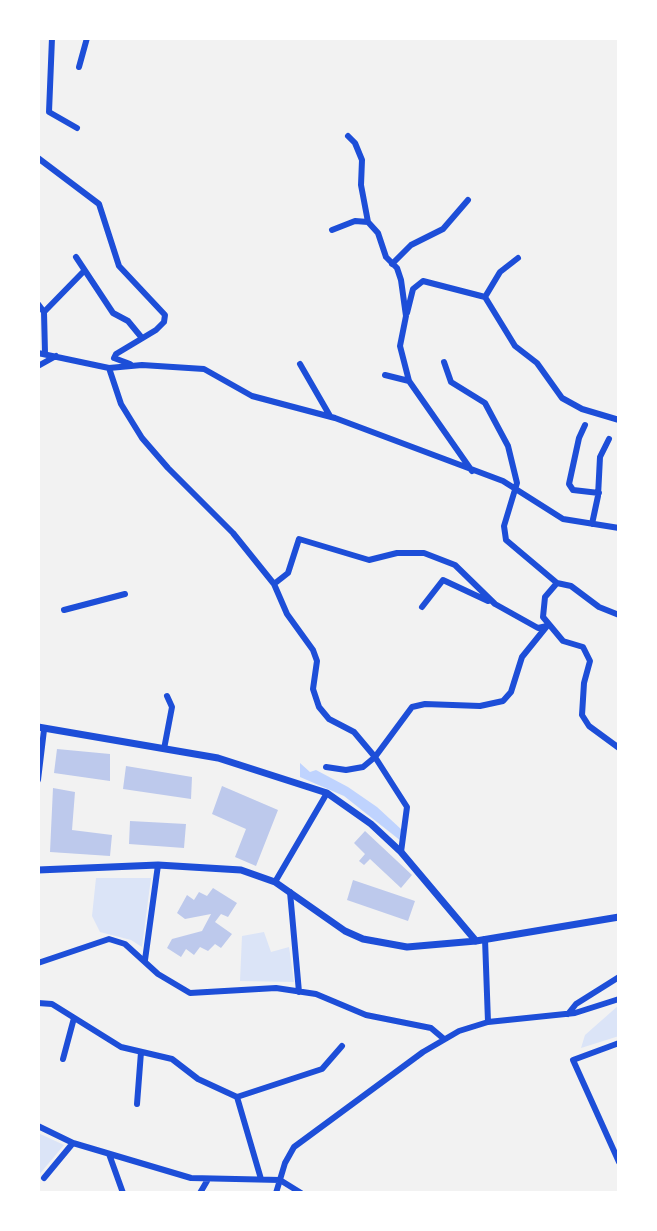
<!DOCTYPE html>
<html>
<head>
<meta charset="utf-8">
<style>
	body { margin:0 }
	#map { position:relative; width:657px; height:1231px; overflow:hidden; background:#f2f2f2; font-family:"Source Sans 3",sans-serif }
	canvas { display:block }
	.frame { position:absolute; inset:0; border:40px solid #fff; pointer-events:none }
</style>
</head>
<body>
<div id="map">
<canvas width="657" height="1231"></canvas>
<div class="frame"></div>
</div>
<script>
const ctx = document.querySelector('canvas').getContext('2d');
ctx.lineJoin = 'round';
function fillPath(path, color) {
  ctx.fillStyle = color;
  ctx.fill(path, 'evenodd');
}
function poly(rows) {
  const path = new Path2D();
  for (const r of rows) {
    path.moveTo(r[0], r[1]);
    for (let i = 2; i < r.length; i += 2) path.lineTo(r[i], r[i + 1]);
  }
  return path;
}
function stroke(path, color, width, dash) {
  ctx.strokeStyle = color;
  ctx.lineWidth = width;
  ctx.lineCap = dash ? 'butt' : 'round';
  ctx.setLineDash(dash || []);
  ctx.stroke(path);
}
fillPath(poly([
	[96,878,151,878,142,947,131,940,100,932,92,916],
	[264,932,271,952,289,947,294,982,240,981,242,936],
	[619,1005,619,1036,581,1048,585,1035],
	[38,1133,64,1145,38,1176]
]), '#dbe4f7');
fillPath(poly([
	[300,763,310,772,316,770,348,787,377,807,402,830,401,841,344,796,300,777]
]), '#bfd3fe');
fillPath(poly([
	[57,749,110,754,110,781,54,773],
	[126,766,192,777,191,799,123,789],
	[222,786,278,810,256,866,235,857,246,829,212,814],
	[53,788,75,792,72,830,112,835,110,856,50,852],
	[130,821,186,824,184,848,129,844],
	[365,831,412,875,401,888,370,859,364,865,359,861,365,854,354,843],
	[353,880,415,901,408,921,347,900],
	[213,888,237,903,228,917,221,914,215,922,232,934,221,948,215,944,208,951,200,947,194,955,186,949,181,957,167,948,172,939,202,931,211,914,185,919,177,913,187,895,194,900,199,892,207,896]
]), '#bdc9ec');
stroke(poly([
	[52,38,49,112,77,128],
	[79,67,87,38],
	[348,136,355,143,362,160,361,185,368,222,378,233,386,257,397,268,401,280,406,316,400,346,409,381,472,471],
	[38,158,99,204,119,266,165,315,164,322,156,330,116,354,114,358,130,364],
	[332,230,355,221,368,222],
	[76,257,113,313,128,321,142,338],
	[518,258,500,272,485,297,515,346,537,363,562,398,582,409,619,420],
	[392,264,411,245,443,229,468,200],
	[38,304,44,312,45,353],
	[44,312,84,271],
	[407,313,413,289,423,281,485,297],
	[38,353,109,368,142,365,204,369,252,396,335,418,503,481,563,519,619,528],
	[444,362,451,382,485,403,508,446,517,483,504,526,506,540,557,583,571,586,599,607,619,615],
	[300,364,330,416],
	[38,366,56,356],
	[109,368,121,404,142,438,168,468,233,533,274,584,287,614,313,650,317,661,313,689,319,707,329,719,354,732,375,757,407,807,401,852],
	[385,375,409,381],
	[585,425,579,438,569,484,573,490,599,493],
	[592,524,598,496,600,457,609,439],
	[557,583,545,597,543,617,563,641,583,647,590,661,584,683,582,715,589,726,619,748],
	[274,584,288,573,299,539,369,560,397,553,424,553,455,565,495,604,538,628,547,626],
	[422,607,443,580,488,601],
	[64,610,125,594],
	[164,749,172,707,167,696],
	[326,767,346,770,363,767,375,757,412,707,425,704,480,706,503,701,511,692,522,657,547,626],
	[38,780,44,730],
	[275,882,327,793],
	[290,892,299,992],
	[485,939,488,1022],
	[145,960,158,865],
	[38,963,109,939,125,944,158,974,190,993,276,988,316,994,366,1015,431,1028,444,1039],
	[38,1003,52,1004,121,1047,172,1059,198,1079,237,1097,261,1179],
	[568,1014,576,1004,619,977],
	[619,1043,573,1060,619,1162],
	[63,1059,74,1018],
	[237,1097,322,1069,342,1046],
	[137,1104,141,1052],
	[38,1126,73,1143,191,1178,280,1180,301,1193],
	[109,1154,123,1193],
	[44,1178,73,1143],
	[200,1193,207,1181],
	[276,1193,285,1163,294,1147,423,1052,459,1031,488,1022,575,1013,619,999]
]), '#1d4ed8', 6);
stroke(poly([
	[38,727,218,758,327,793,371,824,401,852,476,941],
	[38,870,158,865,241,870,275,882,345,931,363,939,407,947,476,941,619,917]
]), '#1d4ed8', 7);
</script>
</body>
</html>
